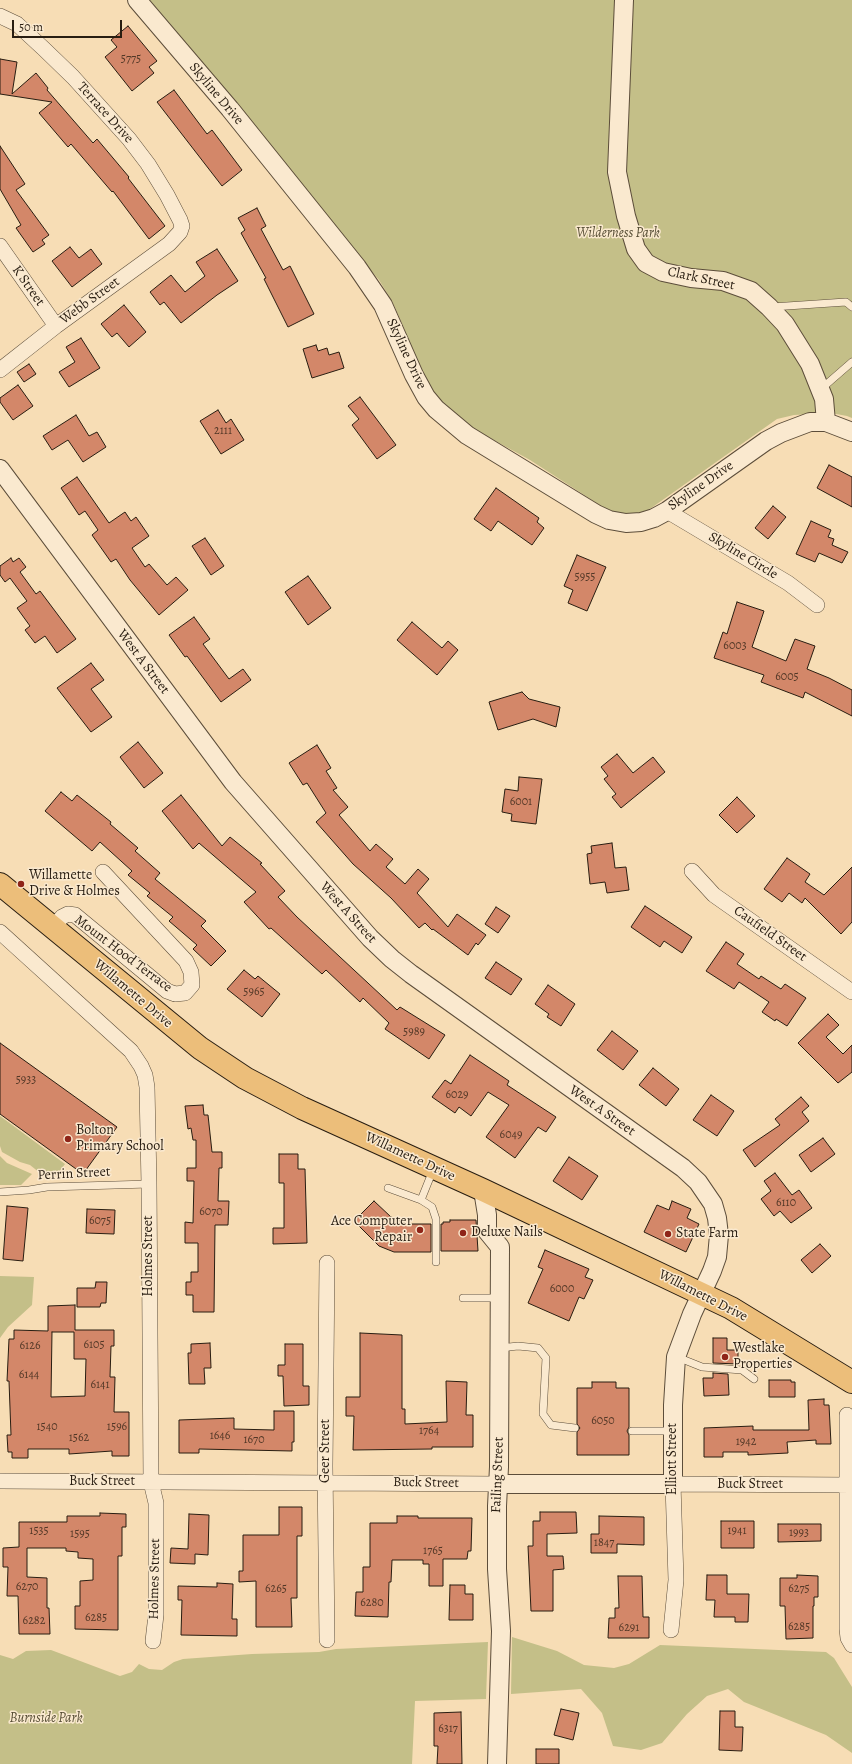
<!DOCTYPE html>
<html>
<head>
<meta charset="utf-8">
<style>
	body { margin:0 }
	#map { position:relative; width:852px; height:1764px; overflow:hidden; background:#f7ddb5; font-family:Alegreya,serif }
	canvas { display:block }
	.scale { position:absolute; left:12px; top:20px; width:110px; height:18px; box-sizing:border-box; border:2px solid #281d11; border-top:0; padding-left:5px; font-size:12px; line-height:14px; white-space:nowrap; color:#281d11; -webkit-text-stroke:3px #fae9cf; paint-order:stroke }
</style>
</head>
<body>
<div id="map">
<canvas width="852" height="1764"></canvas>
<div class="scale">50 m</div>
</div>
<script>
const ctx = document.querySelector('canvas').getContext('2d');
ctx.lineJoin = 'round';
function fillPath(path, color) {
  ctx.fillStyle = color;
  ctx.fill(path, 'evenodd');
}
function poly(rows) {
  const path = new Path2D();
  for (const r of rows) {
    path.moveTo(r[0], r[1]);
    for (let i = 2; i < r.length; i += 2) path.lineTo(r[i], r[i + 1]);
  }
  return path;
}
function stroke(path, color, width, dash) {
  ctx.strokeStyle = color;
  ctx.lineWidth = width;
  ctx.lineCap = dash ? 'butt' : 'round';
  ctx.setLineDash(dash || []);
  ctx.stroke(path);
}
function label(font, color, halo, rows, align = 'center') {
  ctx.font = font + ' Alegreya,serif';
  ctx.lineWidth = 3;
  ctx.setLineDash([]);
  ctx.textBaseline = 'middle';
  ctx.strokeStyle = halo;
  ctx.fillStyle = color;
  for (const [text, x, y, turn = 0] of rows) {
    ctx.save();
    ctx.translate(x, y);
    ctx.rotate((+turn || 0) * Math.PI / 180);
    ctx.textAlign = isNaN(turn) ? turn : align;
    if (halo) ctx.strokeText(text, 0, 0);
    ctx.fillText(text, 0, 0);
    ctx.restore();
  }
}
fillPath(poly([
	[145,0,852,0,852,418,847,416,831,413,794,415,777,419,647,511,628,515,609,511,530,460,461,422,432,397,412,351,404,328,392,301,379,280],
	[0,1116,65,1164,59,1172,40,1173,30,1165,20,1162,2,1152,0,1146],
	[0,1156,7,1163,32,1174,21,1185,0,1185],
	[0,1276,34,1277,32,1305,8,1327,0,1338],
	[512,1637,557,1651,584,1665,614,1668,629,1664,660,1645,826,1652,834,1658,852,1687,852,1753,826,1735,744,1702,728,1689,707,1696,687,1714,662,1743,641,1750,613,1746,602,1713,581,1689,511,1694],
	[488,1642,486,1699,415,1701,412,1764,0,1764,0,1655,13,1659,26,1651,51,1650,120,1676,132,1672,139,1664,149,1669,162,1670,174,1662,183,1659,252,1654,319,1652,336,1649]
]), '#c4bf88');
const building = poly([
	[128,26,157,61,149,67,154,73,132,91,105,57,117,47,111,40,128,26],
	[0,59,17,62,12,94,36,73,48,88,47,90,93,143,97,139,129,177,128,178,165,226,149,239,113,191,112,192,71,144,68,147,39,113,52,102,0,94,0,59],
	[174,90,207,134,212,130,242,170,222,186,157,102,174,90],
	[0,146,25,184,16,190,49,235,42,240,45,244,33,252,16,228,21,225,0,189,0,146],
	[257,208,266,226,261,229,283,270,290,266,314,314,288,327,264,279,266,278,241,233,245,230,238,218,257,208],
	[70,247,79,258,91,249,102,264,72,287,52,261,70,247],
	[217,249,238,281,217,295,181,323,164,302,160,305,150,292,171,275,185,292,205,276,196,262,217,249],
	[124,305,146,332,129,347,117,333,112,337,101,324,124,305],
	[81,338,100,368,69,387,59,372,75,362,66,347,81,338],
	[316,345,318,351,327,348,329,355,339,352,344,368,312,378,303,349,316,345],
	[29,364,36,374,24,382,17,372,29,364],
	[18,385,33,406,13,420,0,402,0,398,18,385],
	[360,397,396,445,377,459,352,425,359,419,348,406,360,397],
	[218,410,226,423,231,419,244,440,221,454,200,421,218,410],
	[76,415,89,436,97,432,106,447,83,462,68,440,52,450,43,436,76,415],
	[829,465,852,477,852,507,817,488,829,465],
	[77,477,109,523,125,512,131,521,136,517,149,536,132,548,145,567,149,564,167,585,176,577,188,590,159,615,130,580,116,559,111,562,92,535,98,530,85,511,79,515,61,488,77,477],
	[496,488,539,518,537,522,544,528,532,545,498,521,491,531,474,519,496,488],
	[773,506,786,517,768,539,755,528,773,506],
	[811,521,831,530,828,537,834,539,832,545,848,552,842,563,819,553,815,562,796,554,811,521],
	[205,538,224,566,211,575,192,546,205,538],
	[577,555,606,567,587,611,568,603,573,590,564,586,577,555],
	[11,558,13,562,19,558,26,567,20,572,36,594,40,591,76,639,57,653,45,636,35,643,25,630,30,626,17,608,27,601,10,578,5,582,0,575,0,566,11,558],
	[308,576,331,608,308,625,285,592,308,576],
	[737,602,764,611,752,647,786,661,795,639,815,646,807,669,829,678,852,690,852,716,805,692,803,698,761,682,764,675,714,658,723,632,727,634,737,602],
	[194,617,210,639,203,644,229,679,243,669,251,680,221,702,187,656,185,657,169,635,194,617],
	[412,622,442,648,448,641,458,650,437,675,397,640,412,622],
	[91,663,104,680,91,689,112,717,91,732,57,688,91,663],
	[522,692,529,699,560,707,556,727,533,719,498,730,489,702,522,692],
	[138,742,163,773,144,788,120,757,138,742],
	[317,745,331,768,326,771,337,788,333,790,348,807,339,815,370,851,376,844,393,859,386,867,405,884,418,869,429,879,417,893,448,927,457,914,486,935,478,945,476,943,468,955,433,929,432,930,425,923,419,928,391,898,353,864,316,822,326,813,307,783,303,785,289,763,317,745],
	[617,754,633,773,653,757,665,772,621,808,612,797,616,794,604,779,608,776,601,767,617,754],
	[519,777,542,779,536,824,511,821,512,814,502,812,505,789,518,791,519,777],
	[61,792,72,801,77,795,111,822,110,824,138,848,135,851,160,873,155,879,206,921,201,926,226,951,211,966,193,949,197,945,169,921,173,917,147,896,150,893,128,875,132,871,100,842,92,851,45,811,61,792],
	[181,795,222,846,230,837,262,863,260,864,285,891,278,897,297,917,397,1010,400,1007,445,1035,429,1059,385,1029,389,1023,363,998,360,1002,326,970,322,974,271,928,269,929,244,902,256,892,199,843,193,849,162,811,181,795],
	[737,797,755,816,737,833,719,815,737,797],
	[612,843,615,868,626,867,629,890,607,893,605,882,590,884,587,854,592,853,591,846,612,843],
	[787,858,810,874,805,882,824,895,852,867,852,922,841,934,805,898,802,903,789,893,782,902,764,889,787,858],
	[645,906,692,937,682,953,664,941,660,947,631,927,645,906],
	[496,907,510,916,498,933,485,924,496,907],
	[726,942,744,954,737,964,759,979,761,976,781,989,785,984,806,998,787,1026,776,1019,775,1021,762,1012,769,1002,739,982,734,989,706,971,726,942],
	[496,962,522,979,511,995,485,978,496,962],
	[244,970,255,979,258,976,280,994,262,1017,227,989,244,970],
	[548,985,575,1004,561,1026,547,1017,549,1014,535,1004,548,985],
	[828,1014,839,1025,826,1037,843,1054,852,1045,852,1072,838,1083,798,1043,828,1014],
	[612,1031,638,1051,623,1070,597,1050,612,1031],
	[0,1043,117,1127,83,1174,0,1114,0,1043],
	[470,1055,509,1081,507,1085,556,1117,546,1132,538,1127,515,1158,486,1137,509,1105,488,1092,471,1116,459,1107,455,1113,432,1097,445,1080,451,1084,470,1055],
	[653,1068,679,1089,666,1106,639,1085,653,1068],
	[711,1095,734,1111,717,1136,693,1120,711,1095],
	[801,1097,809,1106,802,1112,809,1121,755,1167,743,1150,780,1125,775,1119,801,1097],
	[203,1105,204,1115,208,1115,212,1152,222,1152,222,1168,219,1168,218,1201,229,1201,228,1225,215,1225,214,1312,193,1312,193,1295,186,1295,186,1282,191,1282,191,1272,198,1272,198,1243,185,1243,185,1222,193,1223,194,1181,187,1181,187,1168,196,1168,196,1140,193,1140,191,1128,188,1129,185,1106,203,1105],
	[823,1138,835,1154,811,1172,799,1155,823,1138],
	[279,1154,298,1154,298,1169,305,1169,307,1243,273,1244,273,1228,284,1228,284,1183,279,1183,279,1154],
	[569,1157,598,1176,582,1200,553,1181,569,1157],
	[775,1173,792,1195,799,1190,812,1208,791,1223,780,1211,774,1216,761,1199,771,1191,764,1181,775,1173],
	[374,1201,391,1217,407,1224,431,1224,431,1252,394,1252,379,1246,354,1221,374,1201],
	[672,1201,691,1209,687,1218,699,1224,686,1252,644,1232,657,1205,669,1210,672,1201],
	[7,1206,28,1208,23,1261,3,1259,7,1206],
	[87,1209,115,1210,114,1234,86,1233,87,1209],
	[450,1220,476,1220,478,1251,441,1251,441,1224,443,1224,443,1222,450,1222,450,1220],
	[820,1244,831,1256,812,1273,801,1260,820,1244],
	[545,1250,589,1269,585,1277,593,1280,584,1299,579,1297,569,1321,528,1303,543,1269,538,1267,545,1250],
	[96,1282,107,1282,106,1303,101,1303,100,1307,77,1307,77,1288,95,1288,96,1282],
	[75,1305,75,1330,114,1330,114,1346,111,1346,110,1377,115,1377,114,1412,129,1412,129,1456,112,1456,112,1451,69,1454,69,1449,28,1449,28,1458,12,1458,12,1452,8,1452,7,1435,11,1435,9,1381,7,1381,9,1339,14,1339,14,1330,48,1331,48,1306,75,1305],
	[52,1332,74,1332,74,1359,86,1359,85,1396,51,1397,52,1332],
	[360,1333,402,1335,402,1409,405,1409,405,1424,447,1422,446,1381,467,1382,466,1415,473,1415,473,1447,432,1447,432,1449,353,1450,354,1416,346,1416,346,1397,360,1397,360,1333],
	[713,1338,727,1338,727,1350,738,1350,738,1364,713,1363,713,1338],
	[210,1343,211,1368,204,1368,205,1384,189,1384,188,1353,191,1353,191,1344,210,1343],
	[285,1344,303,1344,303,1386,309,1386,309,1405,284,1406,283,1376,278,1376,278,1365,285,1365,285,1344],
	[713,1373,728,1374,729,1395,704,1396,703,1378,713,1378,713,1373],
	[769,1380,791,1380,791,1382,795,1382,795,1397,769,1397,769,1380],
	[592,1382,616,1382,616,1388,629,1388,629,1427,627,1431,629,1435,629,1455,577,1455,577,1432,580,1428,577,1424,577,1388,592,1388,592,1382],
	[824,1399,824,1405,829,1405,831,1444,816,1444,816,1440,787,1442,788,1453,748,1455,748,1452,723,1452,723,1457,704,1457,704,1428,753,1426,753,1430,809,1430,808,1400,824,1399],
	[274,1411,294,1411,294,1442,292,1442,292,1451,199,1449,199,1453,179,1453,179,1420,234,1418,234,1429,274,1430,274,1411],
	[279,1507,302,1507,302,1536,297,1536,297,1598,291,1598,292,1627,256,1627,256,1581,239,1582,239,1571,243,1571,243,1535,279,1535,279,1507],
	[540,1512,576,1512,577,1533,547,1534,547,1556,563,1556,564,1569,553,1570,553,1611,531,1611,528,1546,533,1546,533,1521,540,1521,540,1512],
	[100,1513,126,1514,126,1527,122,1527,122,1556,118,1556,118,1630,75,1629,75,1606,80,1606,80,1581,93,1580,93,1559,78,1558,78,1552,66,1551,66,1548,27,1548,27,1577,47,1578,47,1608,49,1608,50,1634,19,1634,18,1596,7,1596,8,1567,3,1567,3,1548,19,1547,19,1522,67,1522,67,1516,100,1516,100,1513],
	[189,1514,209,1515,208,1555,195,1554,195,1564,170,1563,171,1548,188,1549,189,1514],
	[397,1516,418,1516,418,1518,472,1518,471,1551,468,1551,467,1559,443,1559,443,1586,429,1586,429,1564,423,1564,423,1560,392,1560,391,1582,389,1582,388,1617,355,1616,356,1592,363,1592,363,1567,370,1567,370,1523,397,1523,397,1516],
	[599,1516,644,1517,644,1545,617,1544,617,1553,591,1553,591,1534,599,1534,599,1516],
	[721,1521,754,1521,754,1548,721,1548,721,1521],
	[778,1524,821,1524,821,1541,778,1542,778,1524],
	[707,1575,727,1575,727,1594,749,1594,748,1622,735,1622,735,1617,714,1617,715,1600,706,1600,707,1575],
	[797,1575,818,1576,818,1597,814,1597,814,1606,813,1606,813,1638,786,1639,785,1606,780,1606,780,1578,797,1578,797,1575],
	[618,1576,642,1576,643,1617,649,1617,649,1638,608,1638,609,1618,615,1618,615,1608,619,1608,618,1576],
	[217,1583,233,1584,232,1619,237,1619,237,1636,181,1635,182,1600,178,1600,178,1586,217,1587,217,1583],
	[450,1585,465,1585,465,1594,473,1594,473,1620,449,1620,450,1585],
	[561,1709,579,1713,573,1740,554,1735,561,1709],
	[720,1711,735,1711,735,1727,743,1727,742,1751,719,1750,720,1711],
	[461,1712,462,1764,437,1764,438,1746,434,1746,434,1713,461,1712],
	[536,1749,559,1749,559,1764,536,1764,536,1749]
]);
fillPath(building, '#d38769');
stroke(building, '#281d11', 1);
const service = poly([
	[772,307,846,302,852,307],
	[821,389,852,362],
	[388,1188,421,1200,433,1170],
	[0,1192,29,1190,47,1187,149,1184],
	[421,1200,432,1207,436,1219,436,1262],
	[463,1298,500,1298],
	[500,1348,518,1346,538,1348,546,1358,543,1414,551,1425,575,1428],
	[677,1357,702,1367,742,1370,754,1379],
	[632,1431,673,1431]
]);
const minor = poly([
	[0,16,17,24,44,49,73,77,129,139,148,164,167,195,180,220,182,226,180,232,169,244,56,326,0,370],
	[0,246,56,326],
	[667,511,788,583,817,605],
	[692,871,714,895,852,992],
	[53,928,62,917,68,914,75,915,167,991,175,994,185,993,192,985,191,972,186,961,103,872],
	[0,932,131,1051,141,1066,145,1075,147,1087,149,1184,151,1482,156,1503,156,1615,153,1641],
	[847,1415,847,1629,848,1638,852,1645],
	[0,1481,499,1484],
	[671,1630,676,1580,673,1484,852,1485],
	[327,1640,325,1466,327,1263]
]);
const tertiary = poly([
	[137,0,230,109,357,267,383,305,414,375,426,397,436,409,467,435,596,514,609,520,626,523,641,522,654,518,667,511,766,441,781,433,810,422,826,422,852,432],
	[624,0,617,172,626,216,636,249,646,263,663,272,691,278,723,281,751,291,769,307,785,324,810,364,824,399,826,422],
	[0,469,233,782,370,938,392,959,411,974,683,1168,698,1182,713,1204,717,1218,719,1235,717,1257,712,1271,692,1314,676,1357,673,1405,673,1484,499,1484],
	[483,1190,487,1215,487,1231,500,1247,499,1467,497,1506,497,1569,501,1631,497,1764]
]);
const primary = poly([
	[0,884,200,1048,245,1078,302,1108,483,1190,731,1308,852,1382]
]);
stroke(service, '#5c4d3a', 8);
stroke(minor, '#5c4d3a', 16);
stroke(tertiary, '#5c4d3a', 20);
stroke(primary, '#281d11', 24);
stroke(service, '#fae9cf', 7);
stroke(minor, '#fae9cf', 15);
stroke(tertiary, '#fae9cf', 18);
stroke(primary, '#ecbe7a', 22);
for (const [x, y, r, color] of [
	[21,884,4,"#8f2418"],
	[68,1139,4,"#8f2418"],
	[420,1230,4,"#8f2418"],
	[463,1233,4,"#8f2418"],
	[668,1234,4,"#8f2418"],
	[725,1357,4,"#8f2418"]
]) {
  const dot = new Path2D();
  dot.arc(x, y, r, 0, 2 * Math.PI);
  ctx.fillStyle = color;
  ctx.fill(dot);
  stroke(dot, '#fae9cf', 1.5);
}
label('12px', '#533827', null, [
	["5775",131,59],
	["2111",223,431],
	["5955",585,577],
	["6003",735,646],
	["6005",787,677],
	["6001",521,802],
	["5965",254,992],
	["5989",414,1032],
	["5933",26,1080],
	["6029",457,1095],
	["6049",511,1135],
	["6110",786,1203],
	["6070",211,1212],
	["6075",100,1221],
	["6000",562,1289],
	["6105",94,1345],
	["6126",30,1346],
	["6144",29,1375],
	["6141",100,1385],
	["6050",603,1421],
	["1540",47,1427],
	["1596",117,1427],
	["1764",429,1431],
	["1646",220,1436],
	["1562",79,1438],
	["1670",254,1440],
	["1942",746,1442],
	["1535",39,1531],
	["1941",737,1531],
	["1993",799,1533],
	["1595",80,1534],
	["1847",604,1543],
	["1765",433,1551],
	["6270",27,1587],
	["6265",276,1589],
	["6275",799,1589],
	["6280",372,1603],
	["6285",96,1618],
	["6282",34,1621],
	["6285",799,1627],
	["6291",629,1628],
	["6317",448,1729]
]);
label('14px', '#281d11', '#fae9cf', [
	["Skyline Drive",216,94,50],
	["Terrace Drive",105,113,48],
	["Clark Street",701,279,12],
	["K Street",28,286,55],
	["Webb Street",90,301,-36],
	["Skyline Drive",406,354,65],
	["Skyline Drive",701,486,-35],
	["Skyline Circle",743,556,31],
	["West A Street",143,662,53],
	["West A Street",348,913,48],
	["Caufield Street",770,934,35],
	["Mount Hood Terrace",123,954,37],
	["Willamette Drive",133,994,40],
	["West A Street",602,1111,35],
	["Willamette Drive",410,1157,25],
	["Perrin Street",74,1174,-3],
	["Holmes Street",149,1256,-90],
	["Willamette Drive",703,1296,27],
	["Geer Street",326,1451,-90],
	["Elliott Street",673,1459,-90],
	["Failing Street",498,1475,-88],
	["Buck Street",102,1482],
	["Buck Street",426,1483,1],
	["Buck Street",750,1485],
	["Holmes Street",155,1579,-89]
]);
label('italic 14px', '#574e35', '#fae9cf', [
	["Wilderness Park",618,234],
	["Burnside Park",46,1719]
]);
label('14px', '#281d11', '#fae9cf', [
	["Willamette",29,876],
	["Drive & Holmes",29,892],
	["Bolton",76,1131],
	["Primary School",76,1147],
	["Ace Computer",412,1222,"right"],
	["Repair",412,1238,"right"],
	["Deluxe Nails",471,1233],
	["State Farm",676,1234],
	["Westlake",733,1349],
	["Properties",733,1365]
], 'left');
</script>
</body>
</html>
